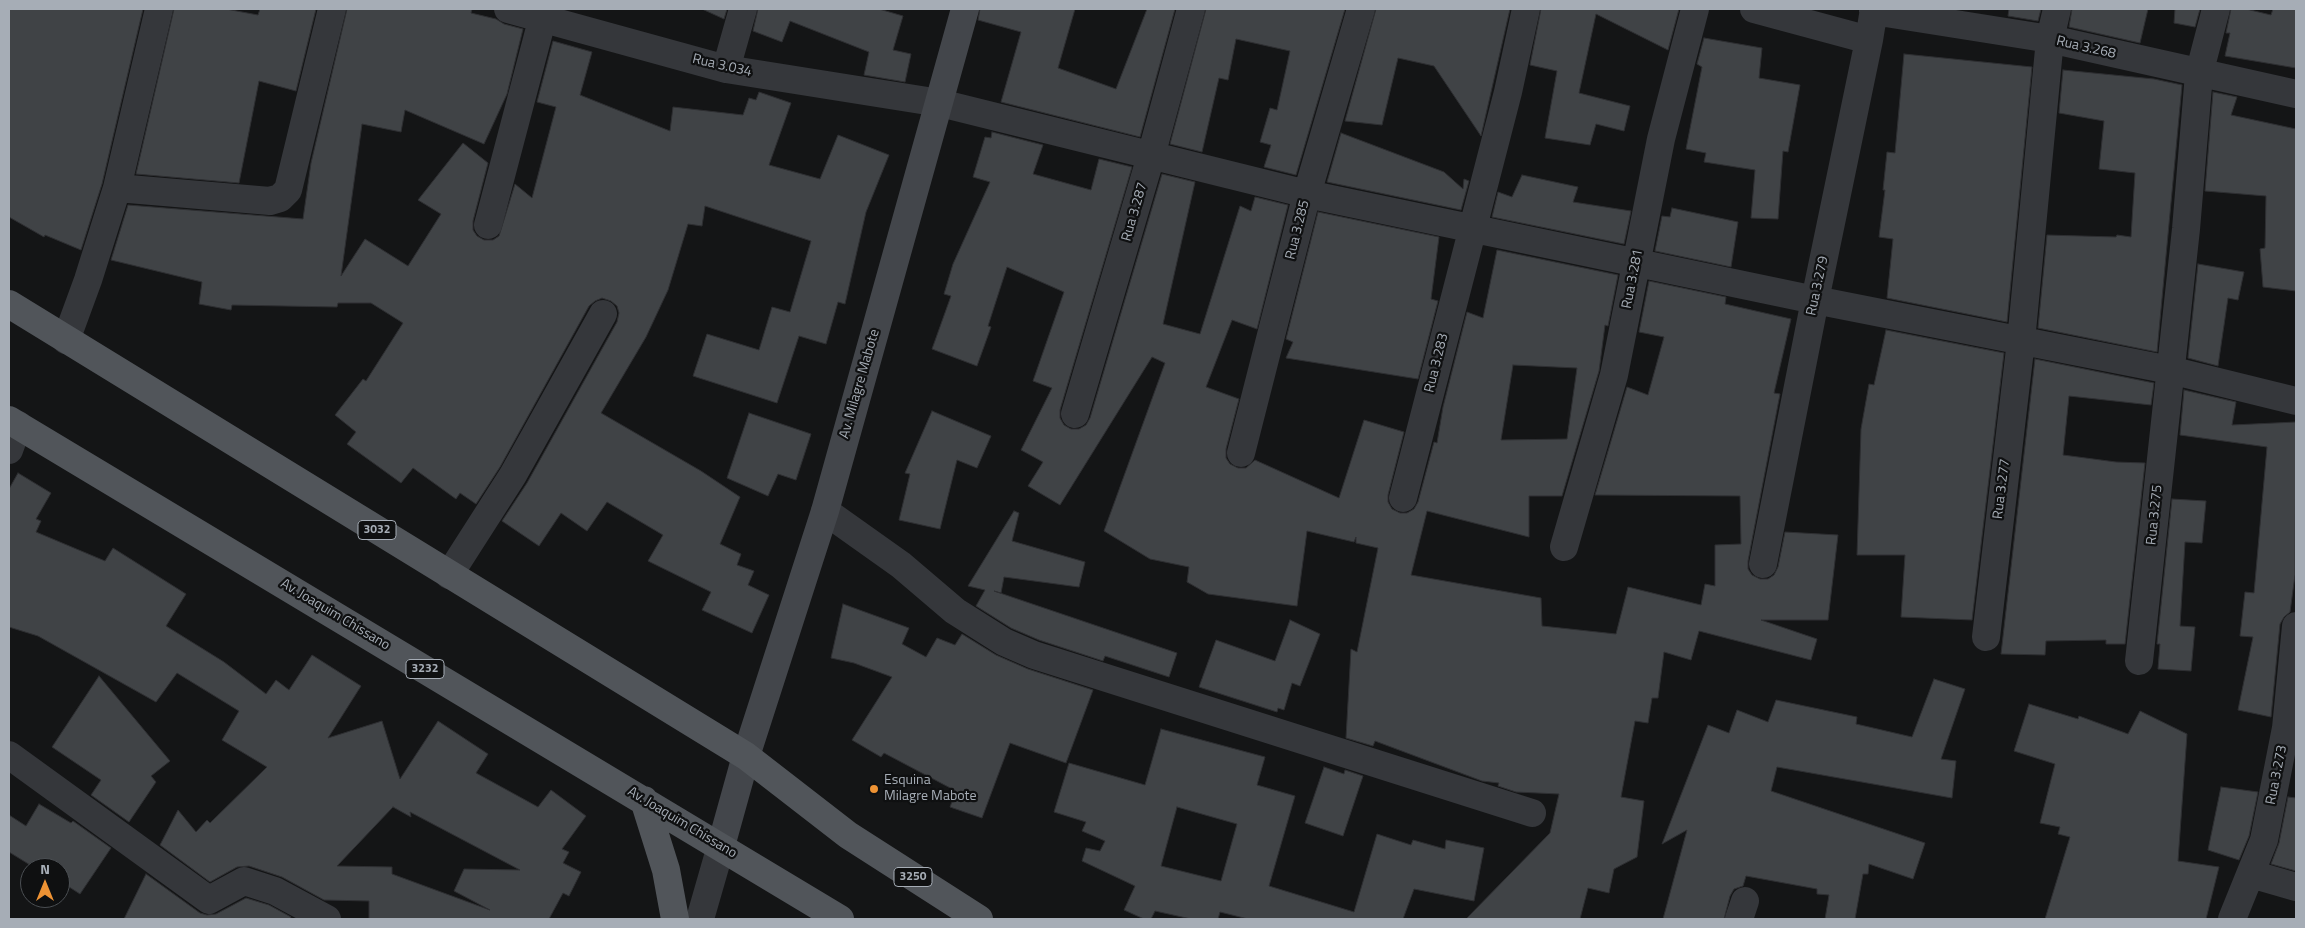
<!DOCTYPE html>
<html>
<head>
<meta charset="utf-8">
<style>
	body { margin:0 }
	#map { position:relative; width:2305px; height:928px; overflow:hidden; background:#141516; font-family:"Titillium Web",sans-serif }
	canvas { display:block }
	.frame { position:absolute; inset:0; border:10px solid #a6adb6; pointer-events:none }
	.north { position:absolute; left:20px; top:858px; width:50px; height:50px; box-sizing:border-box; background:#0f1011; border:1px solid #4b4f53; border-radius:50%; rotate:0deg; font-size:14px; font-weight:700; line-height:20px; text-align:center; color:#a6adb6 }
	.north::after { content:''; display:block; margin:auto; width:18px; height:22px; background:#ee9334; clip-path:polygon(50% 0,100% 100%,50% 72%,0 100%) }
</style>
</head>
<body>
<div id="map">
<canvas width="2305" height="928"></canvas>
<div class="frame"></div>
<div class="north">N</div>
</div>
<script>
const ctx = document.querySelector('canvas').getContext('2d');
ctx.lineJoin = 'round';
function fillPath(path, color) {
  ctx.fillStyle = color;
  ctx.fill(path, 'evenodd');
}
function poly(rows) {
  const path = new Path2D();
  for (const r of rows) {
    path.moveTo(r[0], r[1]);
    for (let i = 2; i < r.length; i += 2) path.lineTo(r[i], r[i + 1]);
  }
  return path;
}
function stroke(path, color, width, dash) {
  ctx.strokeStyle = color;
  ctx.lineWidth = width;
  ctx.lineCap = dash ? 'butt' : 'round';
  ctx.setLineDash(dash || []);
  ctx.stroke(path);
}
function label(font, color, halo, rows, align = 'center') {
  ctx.font = font + ' "Titillium Web",sans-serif';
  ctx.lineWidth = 4.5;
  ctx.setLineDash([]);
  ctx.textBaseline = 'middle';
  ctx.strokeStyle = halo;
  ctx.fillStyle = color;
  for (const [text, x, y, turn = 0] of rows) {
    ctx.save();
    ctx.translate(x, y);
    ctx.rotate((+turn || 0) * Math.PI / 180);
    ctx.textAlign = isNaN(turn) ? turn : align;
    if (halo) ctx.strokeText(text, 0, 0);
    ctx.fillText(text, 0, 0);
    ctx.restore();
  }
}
const building = poly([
	[9,9,143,9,102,184,81,250,45,235,44,237,9,217,9,9],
	[174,9,226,9,258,15,260,9,316,9,296,91,259,81,239,183,136,174,174,9],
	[347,9,472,9,471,13,496,19,504,24,523,29,507,94,484,144,405,110,401,132,362,124,341,276,365,239,408,266,441,214,418,200,463,143,488,163,473,221,473,230,477,236,484,240,493,240,499,236,515,184,532,198,556,107,537,102,553,41,592,52,580,95,670,131,673,107,743,115,749,98,756,100,759,92,791,103,769,165,820,179,838,135,889,155,866,212,845,304,838,302,826,344,799,336,777,403,693,376,707,334,759,350,772,307,790,312,811,241,705,206,702,226,688,224,668,290,646,337,601,413,701,471,740,497,720,544,741,554,737,565,754,571,748,585,769,595,752,633,702,610,711,592,648,561,663,535,607,502,587,531,561,513,539,546,502,521,527,483,617,322,619,313,617,306,611,301,602,298,595,301,589,306,500,467,476,504,460,493,456,499,413,468,401,483,347,444,356,432,335,415,363,379,366,381,403,323,371,303,338,303,337,307,232,305,231,310,199,304,202,282,111,260,128,205,303,219,311,163,347,9],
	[702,9,727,9,724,19,702,9],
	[758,9,879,9,903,16,893,50,911,54,905,82,864,75,869,52,790,21,782,42,753,31,758,9],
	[980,9,1075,9,1058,68,1116,89,1147,9,1175,9,1140,137,1001,102,1021,32,978,20,980,9],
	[1206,9,1345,9,1296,175,1264,167,1271,145,1260,142,1270,108,1277,110,1290,51,1236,39,1228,80,1219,78,1202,152,1170,144,1206,9],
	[1376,9,1510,9,1481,136,1434,66,1398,58,1382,125,1345,121,1376,9],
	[1541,9,1679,9,1668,50,1596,14,1579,93,1630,106,1624,131,1596,124,1590,145,1545,138,1557,71,1530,65,1541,9],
	[2009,9,2041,9,2038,21,2008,16,2009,9],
	[2072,9,2148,9,2140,43,2069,27,2072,9],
	[2175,9,2200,9,2195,27,2174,23,2175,9],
	[2231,9,2246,9,2271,15,2273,9,2296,9,2296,68,2225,56,2230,33,2226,33,2231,9],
	[1704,38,1762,48,1759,78,1800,85,1788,152,1783,151,1778,219,1751,218,1755,170,1704,162,1706,153,1686,149,1702,67,1697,64,1704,38],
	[1904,54,2032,67,2007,322,1887,298,1893,239,1879,237,1885,190,1883,190,1887,152,1895,153,1904,54],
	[2063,70,2154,79,2182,85,2157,352,2038,328,2047,235,2116,237,2117,235,2131,237,2135,173,2099,169,2104,121,2059,113,2063,70],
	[2213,92,2237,97,2231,115,2296,129,2296,291,2263,287,2260,249,2265,248,2266,196,2205,191,2213,92],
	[992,132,1043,145,1033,174,1091,190,1099,159,1132,167,1060,410,1060,418,1064,425,1071,429,1079,429,1086,425,1090,418,1162,174,1195,182,1163,324,1200,334,1240,206,1251,211,1255,197,1288,205,1257,329,1232,320,1206,387,1239,399,1226,449,1226,458,1230,464,1238,468,1246,468,1255,460,1339,498,1364,420,1404,432,1388,495,1388,502,1392,509,1400,513,1407,513,1414,509,1418,502,1434,442,1437,443,1443,407,1467,312,1483,318,1497,250,1618,275,1608,326,1605,325,1599,371,1562,496,1529,496,1529,537,1427,511,1411,575,1541,598,1542,626,1616,634,1628,587,1701,605,1705,584,1715,586,1715,545,1741,544,1740,496,1595,495,1627,387,1648,395,1664,337,1639,332,1649,281,1726,297,1725,304,1791,319,1774,393,1780,394,1748,561,1748,569,1752,575,1760,579,1768,579,1774,575,1778,567,1785,532,1838,535,1828,620,1761,620,1817,639,1811,660,1699,631,1691,660,1664,652,1658,698,1652,698,1648,723,1635,721,1621,797,1644,801,1637,857,1614,869,1609,893,1588,888,1580,919,1466,919,1550,833,1559,794,1516,792,1498,786,1499,783,1482,781,1375,741,1373,746,1346,738,1351,649,1357,652,1378,548,1356,543,1356,537,1354,542,1307,531,1297,606,1208,594,1187,582,1189,567,1150,559,1104,531,1165,363,1152,357,1060,505,1028,486,1043,462,1021,450,1052,388,1033,381,1064,292,1007,267,988,326,991,327,977,366,932,349,951,296,944,294,953,264,990,182,973,177,985,137,991,138,992,132],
	[1513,365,1577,368,1567,439,1501,440,1513,365],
	[1341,133,1444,172,1463,189,1464,179,1469,181,1461,210,1327,182,1341,133],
	[1522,175,1578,187,1573,202,1631,211,1624,244,1492,217,1498,192,1512,197,1522,175],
	[1672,208,1738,222,1731,267,1655,251,1662,216,1670,217,1672,208],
	[1318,212,1439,237,1431,299,1438,301,1418,379,1286,358,1293,342,1286,339,1318,212],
	[2198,264,2244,272,2238,300,2228,298,2218,366,2188,358,2198,264],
	[1886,330,2004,353,1972,620,1901,617,1905,555,1857,555,1861,429,1869,384,1874,385,1886,330],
	[2035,359,2154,383,2151,405,2069,396,2063,455,2116,462,2145,463,2125,644,2106,644,2106,640,2046,641,2045,655,2001,654,2035,359],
	[2184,390,2236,402,2232,425,2296,422,2295,575,2290,612,2284,617,2280,624,2271,717,2238,710,2253,637,2240,636,2245,592,2254,593,2267,447,2180,435,2184,390],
	[932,411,991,436,977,468,957,460,940,529,899,520,910,474,905,473,932,411],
	[749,413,811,434,796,480,778,474,768,496,727,478,749,413],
	[18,473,51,493,36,519,41,521,36,532,105,561,113,548,186,594,166,626,224,662,266,694,276,680,289,690,312,655,361,686,328,738,382,721,400,779,438,721,488,754,476,773,538,807,551,790,586,816,562,849,569,852,563,863,581,872,569,896,563,893,549,919,369,919,369,901,324,900,282,877,249,866,237,867,210,882,160,845,178,810,196,832,207,820,210,823,267,767,222,740,239,711,177,673,156,702,38,636,9,627,9,489,18,473],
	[393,807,411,817,410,812,520,870,464,869,454,891,490,910,392,874,392,867,337,866,393,807],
	[2172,499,2206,501,2202,543,2185,542,2180,626,2195,627,2191,671,2158,669,2160,644,2157,644,2172,499],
	[1014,511,1019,513,1012,541,1085,562,1079,587,1004,577,1001,593,994,591,1177,653,1169,677,1105,656,1103,661,1039,640,1011,628,976,606,985,590,968,586,1014,511],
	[843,604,909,628,902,644,926,657,937,638,955,645,962,634,996,655,1028,669,1093,690,1066,763,1010,743,982,818,950,807,956,791,884,753,881,757,852,740,892,677,854,663,831,658,843,604],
	[1290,620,1320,634,1300,686,1292,683,1284,710,1278,708,1277,712,1199,687,1216,640,1275,661,1290,620],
	[99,676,170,761,151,776,156,782,129,822,91,795,101,780,52,747,99,676],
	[1934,679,1965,689,1941,759,1956,761,1952,798,1777,767,1771,791,1925,843,1913,879,1869,864,1868,874,1863,874,1855,919,1825,919,1829,895,1817,894,1817,889,1746,876,1743,886,1734,889,1730,896,1724,919,1663,919,1687,830,1662,844,1708,725,1729,733,1737,710,1768,722,1776,700,1857,717,1856,724,1912,737,1934,679],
	[2029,704,2078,719,2079,716,2128,734,2140,711,2187,734,2178,861,2219,867,2206,919,2045,919,2070,837,2058,834,2060,827,2040,823,2055,764,2014,751,2029,704],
	[1161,729,1265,757,1257,785,1295,796,1269,886,1354,912,1377,834,1411,845,1413,840,1445,849,1446,840,1484,848,1474,901,1414,889,1403,919,1248,919,1220,912,1218,919,1191,919,1155,911,1151,919,1144,919,1124,910,1135,886,1082,861,1086,848,1100,851,1105,841,1082,831,1086,822,1054,812,1069,763,1145,785,1161,729],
	[1177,807,1237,824,1221,881,1161,866,1177,807],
	[1324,767,1344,774,1345,770,1363,776,1343,836,1305,823,1324,767],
	[2221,787,2258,792,2249,836,2239,860,2208,850,2221,787],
	[2288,797,2296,798,2296,871,2271,864,2279,843,2288,797],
	[39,804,71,823,73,821,111,848,80,894,60,881,60,868,35,868,9,852,9,815,26,826,39,804],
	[146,874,200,913,207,915,216,914,246,898,269,905,291,917,290,919,124,919,146,874]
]);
fillPath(building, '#404346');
stroke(building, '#2e2f32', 1);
stroke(poly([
	[508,9,726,69,940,103,1307,194,1815,300,2170,370,2296,401],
	[1754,9,1869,40],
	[1873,11,2050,39,2296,94],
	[726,69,743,9],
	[117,188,270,201,280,198,288,190,332,9],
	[488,225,545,9],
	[66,340,88,280,117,188,159,9],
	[1075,414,1151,156,1191,9],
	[9,450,18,425],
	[1241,453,1307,194,1361,9],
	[1403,498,1508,92,1526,9],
	[825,511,901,565,955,611,1004,642,1034,655,1532,813],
	[1564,547,1614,375,1661,139,1695,9],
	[1763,564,1815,300,1869,40,1874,9],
	[449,575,513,475,603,314],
	[1986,637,2021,341,2050,39,2057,9],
	[2139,661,2186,229,2199,74,2216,9],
	[9,755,209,900,244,881,275,891,327,919],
	[2251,874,2296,887],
	[700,919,721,846],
	[1739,919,1745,901],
	[2232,919,2264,840,2286,728,2296,626]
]), '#35373b', 28);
stroke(poly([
	[721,846,746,756,825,511,965,9]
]), '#43464b', 28);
stroke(poly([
	[9,304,746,756,848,835,979,919],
	[9,420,840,919],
	[644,800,666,870,675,919]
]), '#51555a', 28);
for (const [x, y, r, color] of [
	[874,789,5,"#ee9334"]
]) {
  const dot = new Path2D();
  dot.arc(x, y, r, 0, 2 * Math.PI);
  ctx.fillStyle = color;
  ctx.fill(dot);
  stroke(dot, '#0f1011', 2);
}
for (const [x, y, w] of [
	[377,530,38],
	[425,669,38],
	[913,877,38]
]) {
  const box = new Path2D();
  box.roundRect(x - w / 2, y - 9.5, w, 19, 4);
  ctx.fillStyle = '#0f1011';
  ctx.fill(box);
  stroke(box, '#a6adb6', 1);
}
label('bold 12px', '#a6adb6', null, [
	["3032",377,530],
	["3232",425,669],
	["3250",913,877]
]);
label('14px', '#a6adb6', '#0f1011', [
	["Rua 3.268",2086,48,13],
	["Rua 3.034",722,66,13],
	["Rua 3.287",1135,212,-74],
	["Rua 3.285",1298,230,-76],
	["Rua 3.281",1633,279,-79],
	["Rua 3.279",1818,286,-78],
	["Rua 3.283",1437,363,-76],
	["Av. Milagre Mabote",860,384,-74],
	["Rua 3.277",2002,489,-83],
	["Rua 3.275",2155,515,-84],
	["Av. Joaquim Chissano",335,615,31],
	["Rua 3.273",2277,775,-79],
	["Av. Joaquim Chissano",682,823,31]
]);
label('14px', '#a6adb6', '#0f1011', [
	["Esquina",884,781],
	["Milagre Mabote",884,797]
], 'left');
</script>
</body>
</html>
